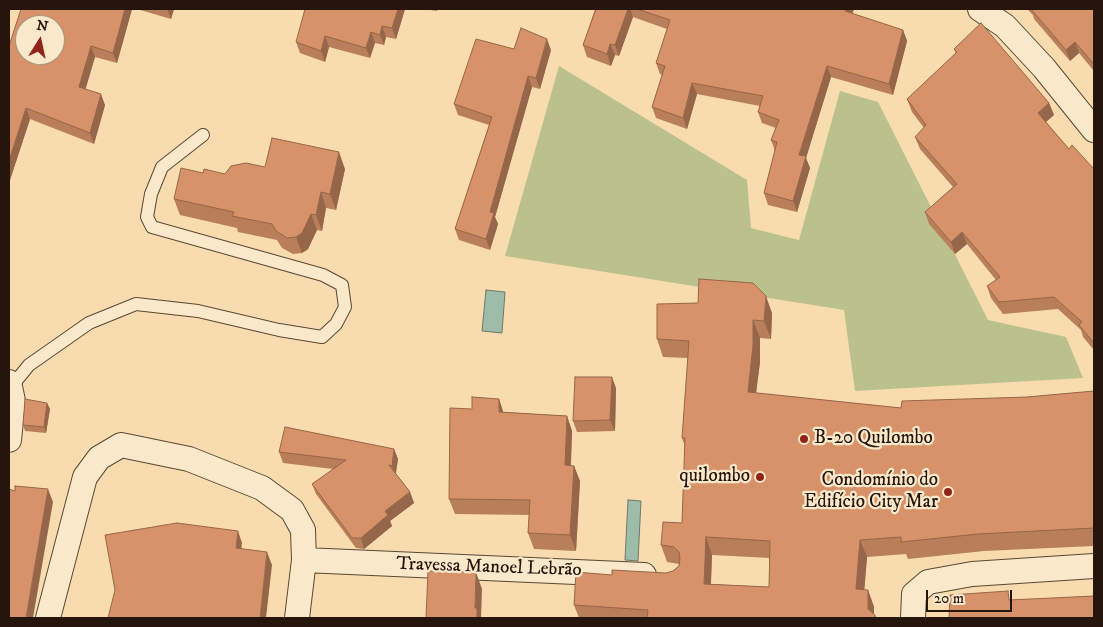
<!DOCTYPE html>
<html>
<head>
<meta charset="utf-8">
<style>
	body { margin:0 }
	#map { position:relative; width:1103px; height:627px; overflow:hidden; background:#f8dcaf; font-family:"IM FELL DW Pica",serif }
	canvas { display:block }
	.frame { position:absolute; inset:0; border:10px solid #26150b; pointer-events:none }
	.north { position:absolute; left:15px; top:15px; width:50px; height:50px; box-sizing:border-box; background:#fae8cb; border:1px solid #a5947e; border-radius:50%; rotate:10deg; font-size:14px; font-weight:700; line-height:20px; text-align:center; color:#26150b }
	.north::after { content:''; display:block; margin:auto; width:18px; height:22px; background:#8f2418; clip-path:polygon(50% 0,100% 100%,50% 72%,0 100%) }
	.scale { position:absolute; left:926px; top:590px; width:86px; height:22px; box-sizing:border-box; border:2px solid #26150b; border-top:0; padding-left:6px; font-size:15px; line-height:18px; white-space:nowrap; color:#26150b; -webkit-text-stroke:4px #fae8cb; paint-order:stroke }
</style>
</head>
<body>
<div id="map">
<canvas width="1103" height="627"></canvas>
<div class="frame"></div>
<div class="north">N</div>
<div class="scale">20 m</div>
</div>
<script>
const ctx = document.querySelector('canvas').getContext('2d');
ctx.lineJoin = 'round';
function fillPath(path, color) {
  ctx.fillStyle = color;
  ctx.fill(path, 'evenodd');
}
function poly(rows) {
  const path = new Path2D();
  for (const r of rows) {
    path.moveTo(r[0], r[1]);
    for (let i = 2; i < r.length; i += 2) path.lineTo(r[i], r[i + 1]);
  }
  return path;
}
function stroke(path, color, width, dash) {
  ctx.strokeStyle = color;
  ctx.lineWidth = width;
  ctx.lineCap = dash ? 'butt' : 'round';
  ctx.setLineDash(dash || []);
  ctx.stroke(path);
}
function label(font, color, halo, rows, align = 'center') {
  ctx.font = font + ' "IM FELL DW Pica",serif';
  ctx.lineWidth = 4.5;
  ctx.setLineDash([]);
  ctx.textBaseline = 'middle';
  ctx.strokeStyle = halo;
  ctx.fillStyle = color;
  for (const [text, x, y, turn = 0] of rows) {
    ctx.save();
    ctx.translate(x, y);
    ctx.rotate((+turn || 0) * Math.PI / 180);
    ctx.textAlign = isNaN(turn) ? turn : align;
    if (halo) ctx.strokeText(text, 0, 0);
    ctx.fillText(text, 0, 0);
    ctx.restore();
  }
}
fillPath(poly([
	[559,66,747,180,751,228,799,240,840,91,878,102,988,320,1066,337,1083,378,855,391,844,310,505,256]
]), '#bbc18c');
const water = poly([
	[486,290,505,292,502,333,482,331,486,290],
	[628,500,641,501,638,561,625,560,628,500]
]);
fillPath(water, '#9dbcaa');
stroke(water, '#6d796a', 1);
const service = poly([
	[11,387,29,365,89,323,136,304,198,311,279,330,322,337,336,324,345,307,342,285,323,275,152,227,147,217,151,194,162,167,203,135]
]);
const minor = poly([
	[980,9,1005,26,1044,68,1094,130],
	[9,382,13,401,9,440],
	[304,560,644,575],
	[48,618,85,477,99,458,121,445,189,459,262,488,292,510,303,530,304,560,297,618],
	[913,618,914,594,928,582,972,574,1094,566]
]);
stroke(service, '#5a4734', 14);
stroke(minor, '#5a4734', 26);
stroke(service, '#fae8cb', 12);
stroke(minor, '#fae8cb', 24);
fillPath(poly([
	[132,9,117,63,95,57,85,89,105,105,94,144,30,119,9,183,9,46],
	[137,9,174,9,171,19],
	[405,9,396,39,386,37,384,45,375,43,370,58,329,47,325,62,300,53,296,42],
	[423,9,437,9,437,11],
	[594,9,854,9,852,14,903,30,907,41,893,95,831,77,806,158,810,168,797,212,768,205,764,193,775,151,771,140,776,128,762,123,758,112,760,106,697,94,687,129,656,118,652,107,662,75,660,74,656,63,667,29,633,17,619,56,615,55,611,66,587,57,583,45,595,9],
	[1027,9,1094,9,1094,71,1079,53,1070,61,1034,19,1033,15],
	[514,49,551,50,540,89,532,87,495,217,498,224,490,250,459,240,455,229,489,125,458,115,454,104],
	[954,49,1049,103,1054,115,1046,122,1069,149,1094,169,1094,350,1083,337,1081,330,1058,309,1003,314,991,298,987,286,996,280,967,244,955,254,929,224,925,212,953,187,920,149,915,137,924,128,912,112,907,99,956,54],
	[265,167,345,169,336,210,326,208,322,231,317,230,308,249,302,253,293,254,282,248,277,240,238,232,237,228,180,215,174,199,203,173,225,174],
	[772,313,771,339,760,338,760,362,756,393,901,408,1094,391,1094,546,984,551,908,559,906,554,867,557,864,590,868,590,874,607,874,614,875,615,877,618,579,618,574,605,612,575,666,573,673,571,679,566,679,564,667,562,661,545,682,523,685,446,682,438,688,358,663,357,657,339],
	[712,555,770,558,769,587,711,584],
	[616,388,615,431,577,432,573,421],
	[499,399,503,412,567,416,572,431,571,466,574,466,580,481,576,551,534,549,528,533,529,515,455,514,449,499,472,409],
	[47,403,50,409,46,433,25,431,23,425],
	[394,449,398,459,396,474,410,492,414,503,390,521,392,526,364,549,356,548,316,494,312,484,333,469,283,463,279,452]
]), '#b97e5a');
fillPath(poly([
	[125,9,132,9,117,63,113,53],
	[167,9,174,9,171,19],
	[398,9,405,9,396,39,392,28],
	[628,9,630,9,633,17,619,56,615,45],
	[846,9,854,9,849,23,845,11],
	[382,26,386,37,384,45,380,35],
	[903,30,907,41,893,95,889,84],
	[371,32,375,43,370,58,366,48],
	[325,36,329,47,325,62,321,51],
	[547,39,551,50,540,89,536,78],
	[1075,42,1079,53,1070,61,1066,50],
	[610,44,615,55,611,66,607,54],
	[91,46,95,57,83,98,79,87],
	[827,66,831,77,806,158,810,168,797,212,793,201,799,155],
	[528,76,532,87,495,217,498,224,490,250,486,239,490,212],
	[692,83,697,94,687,129,683,118],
	[101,94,105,105,94,144,90,133],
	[1049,103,1054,115,1042,125,1038,113],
	[26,108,30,119,9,183,9,161],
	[339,152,345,169,336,210,330,194],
	[321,192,326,208,322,231,316,215],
	[311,214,317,230,308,249,302,253,296,237],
	[962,232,967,244,955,254,951,242],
	[766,296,772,313,771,339,764,321],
	[753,320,760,338,760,362,754,409,748,392],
	[612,377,616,388,615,431,610,420],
	[499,399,504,414,499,412],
	[47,403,50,409,46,433,44,427],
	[567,416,572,431,570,480,565,465],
	[394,449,398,459,395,476,392,466],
	[574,466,580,481,576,551,570,535],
	[48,489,53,502,33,618,26,618],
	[410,492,414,503,390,521,392,526,364,549,361,538,385,511],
	[238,531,242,543,240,561,236,548],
	[706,537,712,555,710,601,704,584],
	[860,540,867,557,863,606,856,589],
	[267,552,272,565,266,618,260,618],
	[476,572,482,589,481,618,477,618,475,608],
	[868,590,874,607,874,618,868,609]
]), '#96664a');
const building = poly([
	[21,9,125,9,113,53,91,46,79,87,101,94,90,133,26,108,9,161,9,46,21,9],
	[25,25,55,25,55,55,25,55,25,25],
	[305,9,398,9,392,28,382,26,380,35,371,32,366,48,325,36,321,51,296,42,305,9],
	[596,9,628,9,615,45,610,44,607,54,583,45,596,9],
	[637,9,846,9,845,11,903,30,889,84,827,66,799,155,806,156,793,201,764,193,777,142,771,140,779,120,758,112,763,96,692,83,683,118,652,107,665,66,656,63,670,20,637,9],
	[1031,9,1094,9,1094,64,1075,42,1066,50,1031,9],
	[981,23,1049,103,1038,113,1069,149,1072,145,1094,169,1094,343,1079,325,1082,322,1054,297,999,302,987,286,1000,277,962,232,951,242,925,212,957,184,915,137,926,125,907,99,957,52,954,49,981,23],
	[521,28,547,39,536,78,528,76,490,212,494,213,486,239,455,229,492,117,454,104,476,39,514,49,521,28],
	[272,138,339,152,330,194,321,192,316,215,311,214,302,233,296,237,287,238,276,231,272,224,232,216,234,212,174,199,181,168,203,173,204,169,225,174,231,166,246,163,265,167,272,138],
	[699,279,753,283,766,296,764,321,753,320,753,345,748,392,901,408,902,401,1027,397,1094,391,1094,528,978,534,901,542,901,537,860,540,856,589,868,590,868,609,875,615,875,618,647,618,648,610,574,605,576,572,612,575,612,570,666,573,673,571,679,566,680,559,679,552,674,547,661,545,663,522,682,523,685,438,682,438,689,341,657,339,657,304,698,303,699,279],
	[706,537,770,541,769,587,704,584,706,537],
	[575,377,612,377,610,420,573,421,575,377],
	[472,397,499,399,499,412,567,416,565,465,574,466,570,535,528,533,530,500,449,499,450,408,472,409,472,397],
	[25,399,47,403,44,427,23,425,25,399],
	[285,427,394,449,392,466,389,465,410,492,385,511,388,515,361,538,352,538,312,484,346,460,279,452,285,427],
	[15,486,48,489,26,618,9,618,9,489,15,491,15,486],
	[177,523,238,531,236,548,267,552,260,618,108,618,115,590,105,535,177,523],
	[428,571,476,572,475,608,477,608,477,618,426,618,428,571],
	[1008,591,1009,600,1094,596,1094,618,949,618,950,595,1008,591]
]);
fillPath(building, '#d79269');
stroke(building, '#96664a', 1);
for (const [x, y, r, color] of [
	[804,439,5,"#8f2418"],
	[760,477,5,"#8f2418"],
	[948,492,5,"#8f2418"]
]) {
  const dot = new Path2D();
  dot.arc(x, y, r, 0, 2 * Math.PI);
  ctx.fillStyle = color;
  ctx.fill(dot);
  stroke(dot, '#fae8cb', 2);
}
label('19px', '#26150b', '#fae8cb', [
	["B-20 Quilombo",814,439,"left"],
	["quilombo",750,477],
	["Condomínio do",938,481],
	["Edifício City Mar",938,503]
], 'right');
label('19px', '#26150b', '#fae8cb', [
	["Travessa Manoel Lebrão",489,568,2]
]);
</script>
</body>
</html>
